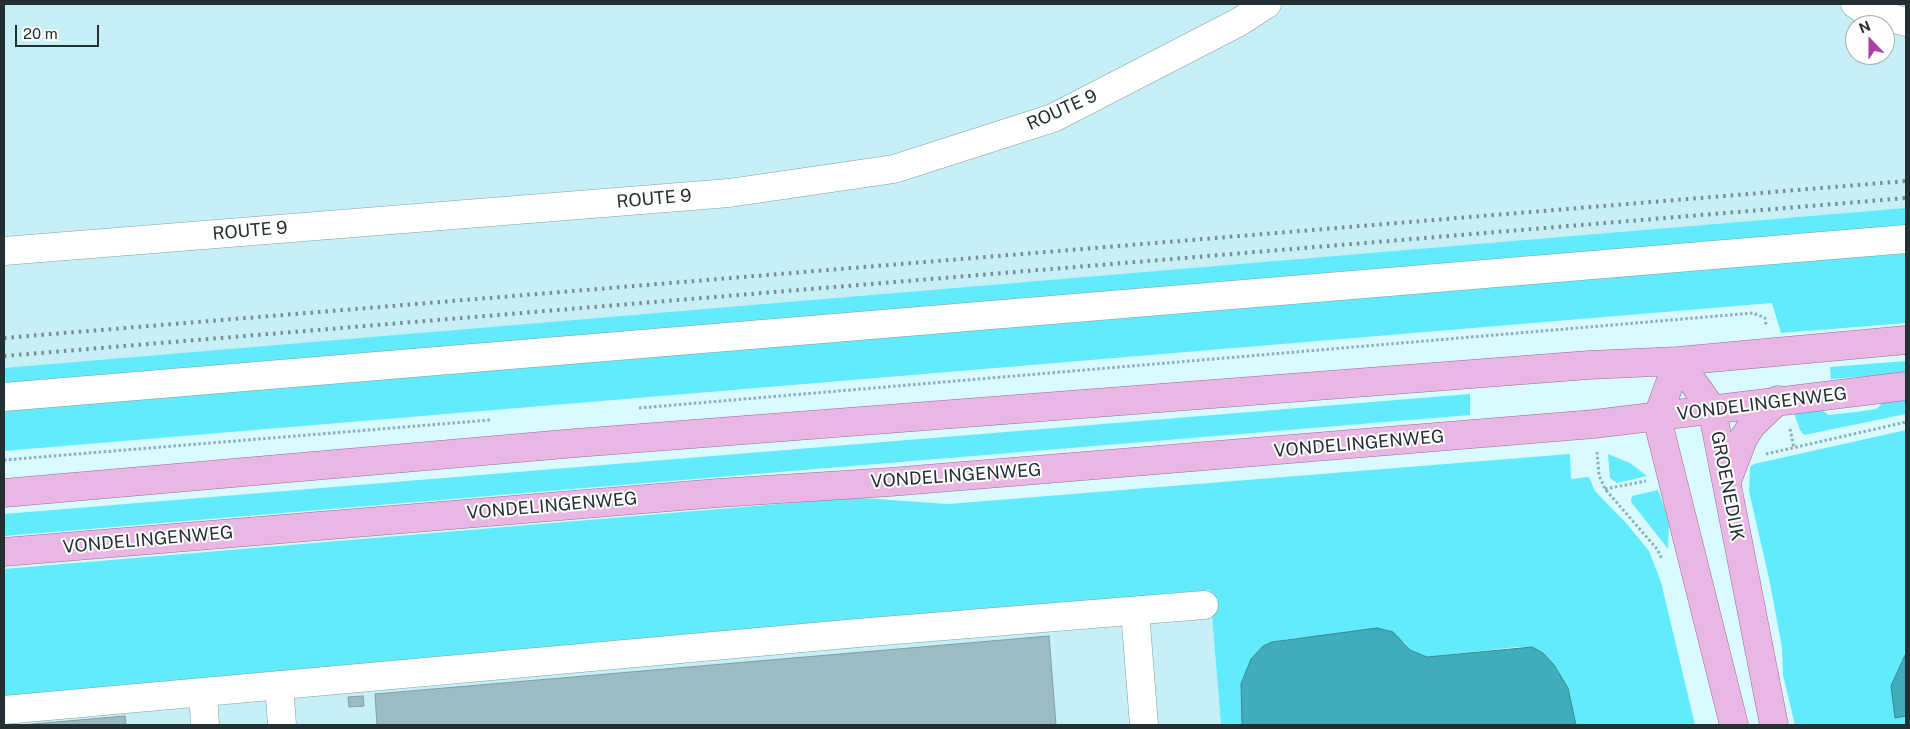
<!DOCTYPE html>
<html>
<head>
<meta charset="utf-8">
<style>
	body { margin:0 }
	#map { position:relative; width:1910px; height:729px; overflow:hidden; background:#d9fafe; font-family:"Public Sans",sans-serif }
	canvas { display:block }
	.frame { position:absolute; inset:0; border:5px solid #233031; pointer-events:none }
	.north { position:absolute; left:1845px; top:15px; width:50px; height:50px; box-sizing:border-box; background:#fff; border:1px solid #a7acad; border-radius:50%; rotate:338deg; font-size:14px; font-weight:700; line-height:20px; text-align:center; color:#233031 }
	.north::after { content:''; display:block; margin:auto; width:18px; height:22px; background:#ad41a2; clip-path:polygon(50% 0,100% 100%,50% 72%,0 100%) }
	.scale { position:absolute; left:15px; top:25px; width:84px; height:22px; box-sizing:border-box; border:2px solid #233031; border-top:0; padding-left:6px; font-size:15px; line-height:18px; white-space:nowrap; color:#233031; -webkit-text-stroke:4px #fff; paint-order:stroke }
</style>
</head>
<body>
<div id="map">
<canvas width="1910" height="729"></canvas>
<div class="frame"></div>
<div class="north">N</div>
<div class="scale">20 m</div>
</div>
<script>
const ctx = document.querySelector('canvas').getContext('2d');
ctx.lineJoin = 'round';
function fillPath(path, color) {
  ctx.fillStyle = color;
  ctx.fill(path, 'evenodd');
}
function poly(rows) {
  const path = new Path2D();
  for (const r of rows) {
    path.moveTo(r[0], r[1]);
    for (let i = 2; i < r.length; i += 2) path.lineTo(r[i], r[i + 1]);
  }
  return path;
}
function stroke(path, color, width, dash) {
  ctx.strokeStyle = color;
  ctx.lineWidth = width;
  ctx.lineCap = dash ? 'butt' : 'round';
  ctx.setLineDash(dash || []);
  ctx.stroke(path);
}
function label(font, color, halo, rows, align = 'center') {
  ctx.font = font + ' "Public Sans",sans-serif';
  ctx.lineWidth = 4;
  ctx.setLineDash([]);
  ctx.textBaseline = 'middle';
  ctx.strokeStyle = halo;
  ctx.fillStyle = color;
  for (const [text, x, y, turn = 0] of rows) {
    ctx.save();
    ctx.translate(x, y);
    ctx.rotate((+turn || 0) * Math.PI / 180);
    ctx.textAlign = isNaN(turn) ? turn : align;
    if (halo) ctx.strokeText(text, 0, 0);
    ctx.fillText(text, 0, 0);
    ctx.restore();
  }
}
fillPath(poly([
	[4,4,1906,4,1906,227,4,384],
	[1855,25,1885,25,1885,55,1855,55],
	[1210,590,1221,725,4,725,4,697]
]), '#c6f0f6');
fillPath(poly([
	[1906,208,1906,232,4,390,4,368],
	[1906,246,1906,323,1781,333,1772,303,4,451,4,404],
	[1906,361,1906,373,1831,379,1830,367],
	[1470,394,1470,415,4,536,4,514],
	[1906,395,1906,414,1809,434,1804,435,1800,430,1794,413,1813,405,1829,415,1856,412,1876,409,1889,397],
	[1906,430,1906,653,1895,717,1906,716,1906,725,1795,725,1783,675,1782,648,1770,583,1749,491,1750,467,1754,464],
	[1570,454,1571,479,1589,477,1595,491,1627,524,1649,551,1661,582,1695,725,1576,725,1568,688,1532,647,1517,647,1427,657,1410,650,1404,642,1296,638,1272,642,1263,646,1241,684,1242,725,1221,725,1210,590,4,697,4,569,827,500,862,498,948,504],
	[1608,454,1630,463,1647,476,1617,483,1610,478],
	[1658,490,1669,520,1668,549,1631,502,1632,496]
]), '#61ebfc');
const water = poly([
	[1377,628,1393,632,1410,650,1427,657,1532,647,1543,653,1554,665,1568,688,1576,725,1242,725,1241,684,1251,659,1263,646,1272,642,1377,628],
	[1906,653,1906,716,1895,718,1891,686,1906,653]
]);
fillPath(water, '#40adbb');
stroke(water, '#378892', 1);
const building = poly([
	[1049,636,1056,725,377,725,375,694,1049,636],
	[363,696,364,706,349,707,348,697,363,696],
	[125,716,126,725,21,725,125,716]
]);
fillPath(building, '#9dbcc1');
stroke(building, '#809fa3', 1);
const minor = poly([
	[1855,4,1866,11,1906,22],
	[4,251,729,193,894,169,1053,118,1239,22,1267,4],
	[4,397,1906,239],
	[1135,611,1144,725],
	[279,685,282,725],
	[203,692,205,725],
	[4,710,858,633,1204,605]
]);
const major = poly([
	[1678,361,1712,409,1774,725],
	[1678,361,1657,418,1734,725],
	[1727,481,1743,439,1752,425,1778,400],
	[4,493,576,443,1589,365,1678,361,1906,340],
	[4,552,718,493,890,482,1594,424,1906,386]
]);
stroke(minor, '#809fa3', 29);
stroke(major, '#9b6798', 29);
stroke(poly([
	[639,408,1753,313,1765,318,1766,325],
	[1790,429,1794,448],
	[1597,452,1599,475,1605,489,1657,549,1662,559],
	[1766,454,1906,422],
	[4,460,490,420],
	[1605,489,1646,481]
]), '#93acaf', 3, [2.5, 2.5]);
stroke(minor, '#fff', 28);
stroke(major, '#eab6e3', 28);
stroke(poly([
	[4,338,1906,181],
	[4,356,1906,198]
]), '#788e91', 4, [2.5, 5]);
label('18px', '#233031', '#fff', [
	["ROUTE 9",1062,110,-24],
	["ROUTE 9",654,199,-5],
	["ROUTE 9",250,231,-5],
	["VONDELINGENWEG",1762,404,-7],
	["VONDELINGENWEG",1359,444,-5],
	["VONDELINGENWEG",956,476,-4],
	["GROENEDIJK",1727,486,79],
	["VONDELINGENWEG",552,506,-5],
	["VONDELINGENWEG",148,540,-5]
]);
</script>
</body>
</html>
